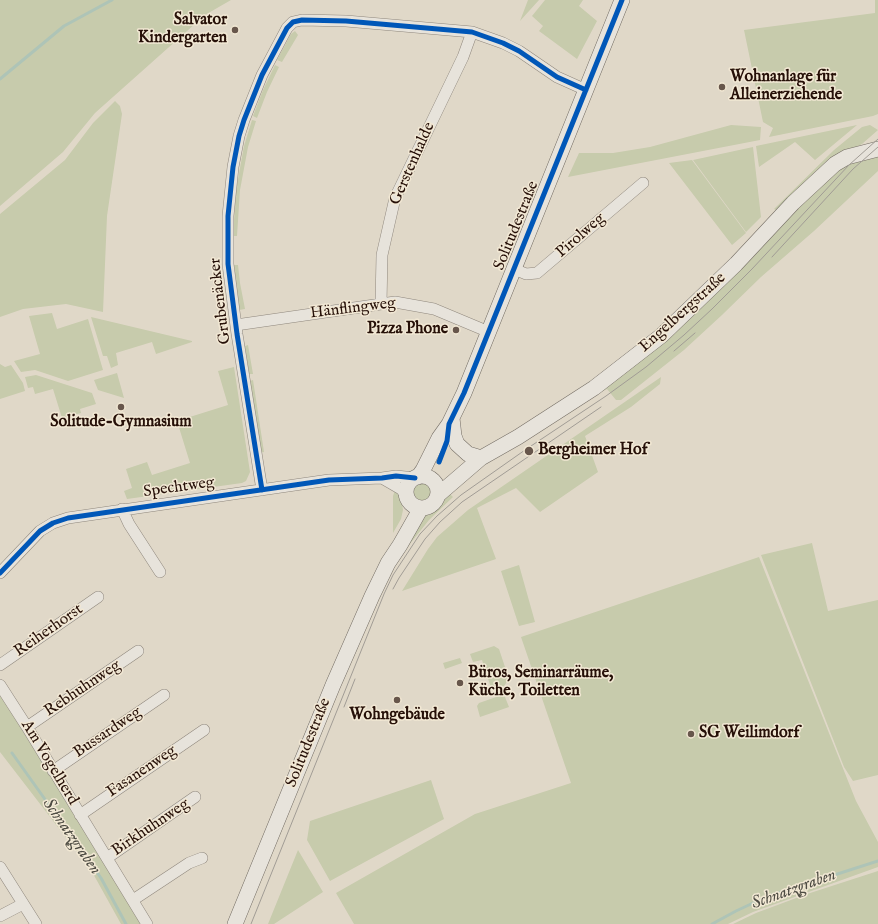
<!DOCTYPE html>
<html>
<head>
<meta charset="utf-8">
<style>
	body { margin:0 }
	canvas { display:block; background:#e0d8c8 }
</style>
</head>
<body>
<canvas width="878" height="924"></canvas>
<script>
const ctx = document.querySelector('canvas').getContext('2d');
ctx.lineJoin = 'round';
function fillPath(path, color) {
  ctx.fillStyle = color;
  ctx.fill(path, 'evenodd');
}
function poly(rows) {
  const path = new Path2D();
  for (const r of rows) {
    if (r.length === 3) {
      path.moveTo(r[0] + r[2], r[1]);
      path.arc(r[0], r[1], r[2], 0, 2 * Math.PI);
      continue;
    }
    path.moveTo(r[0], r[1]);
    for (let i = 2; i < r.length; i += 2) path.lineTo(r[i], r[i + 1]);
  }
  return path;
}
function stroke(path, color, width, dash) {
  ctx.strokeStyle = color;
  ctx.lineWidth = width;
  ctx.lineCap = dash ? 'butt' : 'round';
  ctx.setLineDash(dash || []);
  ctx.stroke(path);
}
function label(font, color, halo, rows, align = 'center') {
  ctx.font = font + ' "IM FELL English",serif';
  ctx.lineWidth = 3;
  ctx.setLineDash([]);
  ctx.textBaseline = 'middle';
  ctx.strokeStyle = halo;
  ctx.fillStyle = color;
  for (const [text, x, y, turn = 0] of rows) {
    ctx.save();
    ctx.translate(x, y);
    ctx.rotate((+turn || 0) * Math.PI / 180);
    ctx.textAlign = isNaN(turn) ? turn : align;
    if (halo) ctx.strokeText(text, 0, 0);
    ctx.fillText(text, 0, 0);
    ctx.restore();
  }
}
fillPath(poly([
	[0,0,231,0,205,15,95,113,63,152,0,206],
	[528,0,539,0,520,21],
	[545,0,583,0,579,6,597,21,577,59,539,31,543,26,532,16],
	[875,0,878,0,878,114,873,116,769,137,773,128,763,122,744,30,875,13],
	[295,31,298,35,282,62,277,60,291,34],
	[275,65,279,67,267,92,257,118,253,116,263,90],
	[115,101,120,106,122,114,107,216,103,312,66,304,23,309,0,317,0,214,65,160,93,123],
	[252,120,256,121,248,147,240,190,237,236,233,236,236,190,244,146],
	[731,125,761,127,760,140,568,177,579,153,613,153,650,147],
	[857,125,815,160,795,142,759,167,756,146],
	[870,125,878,130,862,144,829,161,816,171,778,211,774,209,834,150,862,127],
	[753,147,761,217,746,232,693,160],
	[878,154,878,171,814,231,761,277,722,315,684,350,621,400,616,400,607,389,601,392,600,391,840,167],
	[692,160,746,233,732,245,669,163],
	[234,265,238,265,240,283,245,309,239,310],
	[52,313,57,329,88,319,103,370,68,381,35,370,21,372,14,361,40,354,29,316],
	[91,317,192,341,192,342,156,354,152,342,116,353,118,365,111,368,107,356,103,356],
	[248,345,253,374,249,374,245,346],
	[0,364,5,367,11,365,23,383,25,391,0,399],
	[234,367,250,472,246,481,242,483,127,499,124,491,132,488,126,469,147,462,152,475,190,463,177,421,228,405,218,371],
	[117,373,124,398,98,390,94,380],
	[36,375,92,393,96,404,80,409,81,413,62,418,53,389,35,394,33,387,28,388,25,377],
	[661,377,660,384,631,407,585,436,598,472,540,512,516,488,477,508,496,559,402,591,428,549,437,537,468,510],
	[253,380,264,452,260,453,250,381],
	[422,492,9],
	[450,489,450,494,453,497,429,520,405,550,422,516,437,508,445,495],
	[395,490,401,497,403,510,401,519,393,533,393,496],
	[812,543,828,611,878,600,878,775,853,781,844,767,761,555],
	[759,557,856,801,878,842,878,867,753,912,728,924,354,924,336,893,475,814,571,783,521,637],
	[519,565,535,622,519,626,501,571],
	[494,646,499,649,509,679,504,686,492,691,482,660,473,662,470,654],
	[460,658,462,663,445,669,443,663],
	[0,694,104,862,141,924,121,924,91,870,0,752],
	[502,695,505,697,509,707,480,717,477,706,479,703],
	[431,780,444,819,330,881,307,840,310,821],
	[298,850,323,892,274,924,268,924],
	[878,871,878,924,733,924,756,913,807,894]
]), '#c7cbac');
stroke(poly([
	[0,79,64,26,112,0],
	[12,753,101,878,126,924],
	[712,924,736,911,766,897,878,861]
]), '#aec4b7', 3);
const street = poly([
	[514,269,526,274,537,273,643,183],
	[381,304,382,255,395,198,463,57,472,32],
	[236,325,395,302,434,309,489,332],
	[382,478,401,489,406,495],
	[262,490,237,334,228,264,228,216,233,167,239,136,244,120,262,75,287,28,293,22,302,20,346,21,472,32,503,43,519,51,557,77,586,90],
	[122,509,129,524,160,572],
	[0,573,40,531,53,523,68,518,329,480,382,478,396,476,415,478],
	[0,665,98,597],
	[0,685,27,727,147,924],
	[27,727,138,651],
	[53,771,164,695],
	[80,815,204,730],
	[107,858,195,797],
	[0,867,36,924],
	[133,900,189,863,202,858],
	[0,916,23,904]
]);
const secondary = poly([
	[452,418,454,436,457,444,468,454,481,458],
	[422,492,16],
	[418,477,423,470,439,438,449,424,464,393,622,0],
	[438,495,481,458,518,437,594,388,661,336,736,264,793,203,835,164,847,157,878,149],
	[235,924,333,685,372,596,388,563,400,545,421,508]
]);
stroke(street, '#8f877d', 12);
stroke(secondary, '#746d64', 16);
stroke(street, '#e7e3db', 11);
stroke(secondary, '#e7e3db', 15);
stroke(poly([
	[772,257,853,169,878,147],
	[674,351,695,333],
	[393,589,399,578,425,539,440,522,462,502,601,407],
	[344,707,355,679],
	[251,924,384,594,393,575,420,534,437,516,461,495,525,450,606,396,646,367,684,335,712,309,752,269,849,165,878,139]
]), '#a19c95', 1);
stroke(poly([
	[439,462,447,441,449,424,464,393,622,0],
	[262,490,237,334,228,264,228,216,233,167,239,136,244,120,262,75,287,28,293,22,302,20,346,21,472,32,503,43,519,51,557,77,586,90],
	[0,573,40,531,53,523,68,518,329,480,382,478,396,476,415,478]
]), '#0057b8', 5);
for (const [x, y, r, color] of [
	[235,30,4,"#67564b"],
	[722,87,4,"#67564b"],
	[456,330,4,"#67564b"],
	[121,407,4,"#67564b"],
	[529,451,5,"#67564b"],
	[460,683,4,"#67564b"],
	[397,700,4,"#67564b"],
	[691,734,4,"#67564b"]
]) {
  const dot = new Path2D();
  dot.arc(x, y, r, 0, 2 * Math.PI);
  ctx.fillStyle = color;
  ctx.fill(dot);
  stroke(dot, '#f2e8d4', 1.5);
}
label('bold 16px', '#261008', '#f2e8d4', [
	["Salvator",227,21,"right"],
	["Kindergarten",227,39,"right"],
	["Wohnanlage für",730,78],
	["Alleinerziehende",730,96],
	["Pizza Phone",448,330,"right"],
	["Solitude-Gymnasium",121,423,"center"],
	["Bergheimer Hof",538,451],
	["Büros, Seminarräume,",468,674],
	["Küche, Toiletten",468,692],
	["Wohngebäude",397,716,"center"],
	["SG Weilimdorf",699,734]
], 'left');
label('16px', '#261008', '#f2e8d4', [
	["Gerstenhalde",413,164,-66],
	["Solitudestraße",517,226,-68],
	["Pirolweg",581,236,-41],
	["Grubenäcker",221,301,-97],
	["Hänflingweg",353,309,-7],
	["Engelbergstraße",683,313,-42],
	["Spechtweg",179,488,-8],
	["Reiherhorst",49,631,-35],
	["Rebhuhnweg",83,689,-34],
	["Bussardweg",108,733,-34],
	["Solitudestraße",309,743,-68],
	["Am Vogelherd",49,763,59],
	["Fasanenweg",142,772,-34],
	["Birkhuhnweg",151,828,-34]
]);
label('italic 17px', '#4e4c43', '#f2e8d4', [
	["Schnatzgraben",71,837,55],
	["Schnatzgraben",794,890,-20]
]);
</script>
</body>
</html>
